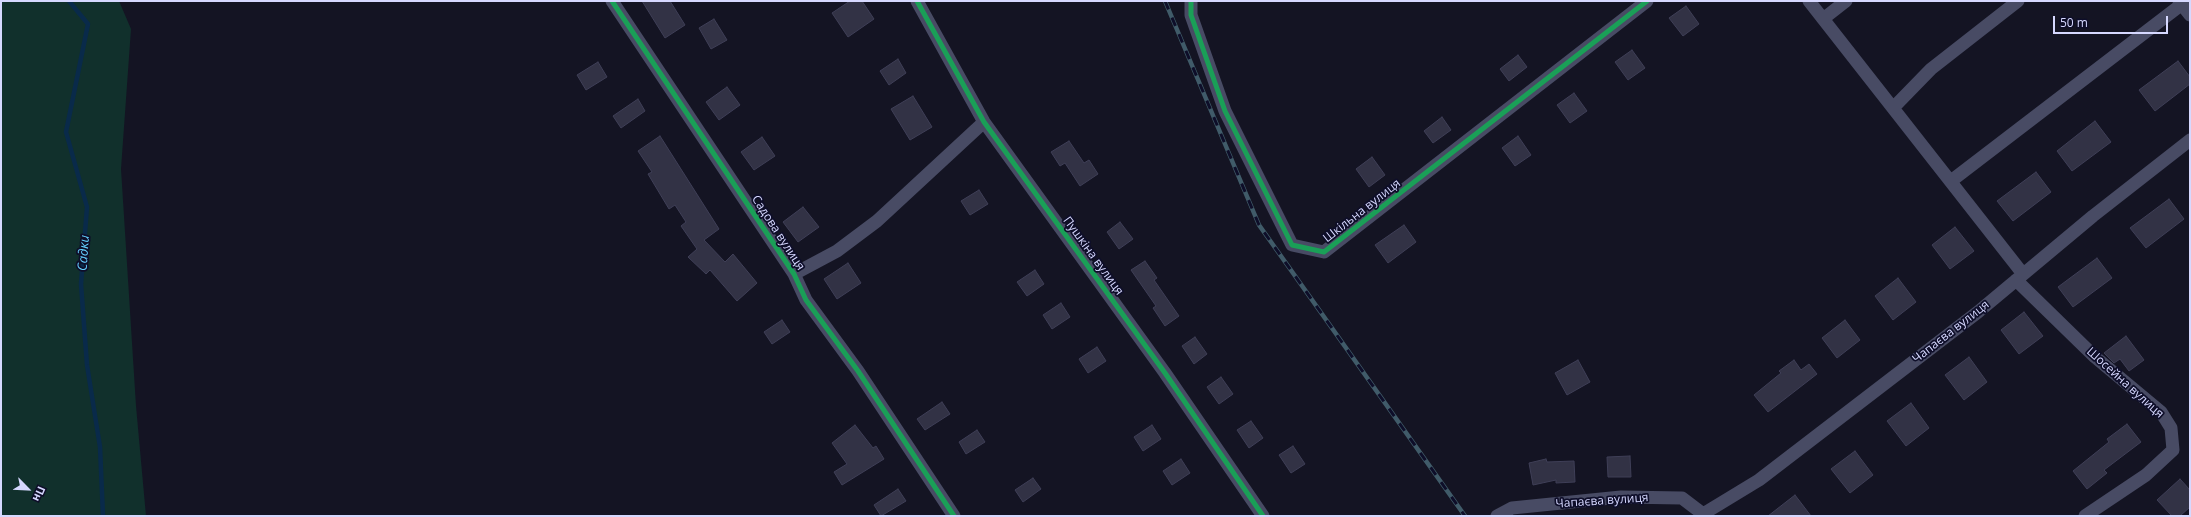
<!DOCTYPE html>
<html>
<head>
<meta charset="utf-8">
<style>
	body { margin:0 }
	#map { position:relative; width:2191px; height:517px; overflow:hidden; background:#141423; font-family:"Open Sans",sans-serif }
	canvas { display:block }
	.frame { position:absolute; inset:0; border:2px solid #d6d8ff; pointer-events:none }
	.north { position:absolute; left:8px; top:469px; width:40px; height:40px; -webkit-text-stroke:3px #0e0e29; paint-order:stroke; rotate:114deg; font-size:11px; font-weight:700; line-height:16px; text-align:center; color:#d6d8ff }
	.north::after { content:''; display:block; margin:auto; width:14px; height:18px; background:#d6d8ff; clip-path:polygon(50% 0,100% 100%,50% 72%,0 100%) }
	.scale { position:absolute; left:2053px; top:16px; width:115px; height:18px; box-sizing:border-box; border:2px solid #d6d8ff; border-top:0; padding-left:5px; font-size:12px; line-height:14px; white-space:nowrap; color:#d6d8ff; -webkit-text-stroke:3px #0e0e29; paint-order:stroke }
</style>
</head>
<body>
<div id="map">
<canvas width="2191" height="517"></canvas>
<div class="frame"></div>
<div class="north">Пн</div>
<div class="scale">50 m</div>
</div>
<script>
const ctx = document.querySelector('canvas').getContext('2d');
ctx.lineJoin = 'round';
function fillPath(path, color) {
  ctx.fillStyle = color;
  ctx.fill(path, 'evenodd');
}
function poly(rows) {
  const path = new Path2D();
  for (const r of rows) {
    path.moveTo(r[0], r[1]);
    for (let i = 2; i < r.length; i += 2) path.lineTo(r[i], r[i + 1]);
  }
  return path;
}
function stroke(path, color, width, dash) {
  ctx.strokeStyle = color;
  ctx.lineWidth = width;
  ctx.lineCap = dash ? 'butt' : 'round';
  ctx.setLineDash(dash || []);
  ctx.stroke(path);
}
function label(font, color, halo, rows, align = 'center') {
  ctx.font = font + ' "Open Sans",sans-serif';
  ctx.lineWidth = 3.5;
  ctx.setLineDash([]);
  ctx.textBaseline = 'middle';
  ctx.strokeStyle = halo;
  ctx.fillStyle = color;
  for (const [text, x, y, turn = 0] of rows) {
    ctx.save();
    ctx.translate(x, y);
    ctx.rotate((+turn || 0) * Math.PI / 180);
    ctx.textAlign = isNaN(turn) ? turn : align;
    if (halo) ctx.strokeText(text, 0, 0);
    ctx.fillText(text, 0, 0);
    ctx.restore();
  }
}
fillPath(poly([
	[1,1,119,1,131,29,121,169,136,406,146,516,1,516]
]), '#11302c');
stroke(poly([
	[69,1,88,24,66,132,87,207,81,284,87,365,100,447,103,516]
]), '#092a4a', 4.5);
const building = poly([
	[642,1,670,1,685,25,665,38,642,1],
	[850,1,862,1,874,19,848,37,832,13,850,1],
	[1686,6,1699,24,1683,36,1669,18,1686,6],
	[714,19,727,40,711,49,699,28,714,19],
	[1632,50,1645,68,1628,80,1615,62,1632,50],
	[1518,55,1527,67,1509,81,1500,69,1518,55],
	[898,59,906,73,889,85,880,71,898,59],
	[2178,61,2190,77,2190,84,2155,111,2139,90,2178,61],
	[598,62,607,77,586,90,577,75,598,62],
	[727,87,740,105,719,120,706,102,727,87],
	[1574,93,1587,111,1570,123,1557,105,1574,93],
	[913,96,932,127,910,140,891,109,913,96],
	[638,99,645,111,621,128,613,116,638,99],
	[1442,117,1451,130,1433,143,1424,131,1442,117],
	[2095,121,2111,142,2072,171,2057,151,2095,121],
	[660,136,719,229,704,240,725,262,733,254,757,283,737,301,710,270,706,274,688,257,697,249,681,226,686,222,675,205,669,209,648,174,652,172,638,151,660,136],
	[1518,136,1531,155,1515,166,1502,148,1518,136],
	[762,137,775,156,754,170,741,152,762,137],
	[1069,141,1084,163,1089,160,1098,174,1080,186,1065,163,1060,166,1051,152,1069,141],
	[1372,157,1385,175,1369,187,1356,169,1372,157],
	[2036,172,2051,192,2013,221,1997,201,2036,172],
	[979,190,988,204,970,215,961,201,979,190],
	[2169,199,2184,219,2146,248,2130,228,2169,199],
	[803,207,819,227,798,242,783,222,803,207],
	[1120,222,1133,239,1119,249,1107,232,1120,222],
	[1404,225,1416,242,1388,263,1375,245,1404,225],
	[1955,227,1974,251,1950,269,1932,245,1955,227],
	[2097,258,2112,278,2073,307,2058,287,2097,258],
	[1145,261,1157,278,1154,280,1179,316,1165,326,1153,308,1156,306,1131,270,1145,261],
	[848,263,861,283,837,299,824,279,848,263],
	[1035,270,1044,284,1027,296,1017,282,1035,270],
	[1898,278,1916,302,1893,320,1875,296,1898,278],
	[1061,303,1070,317,1052,329,1043,315,1061,303],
	[2024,312,2043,336,2019,354,2001,330,2024,312],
	[782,320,790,332,772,344,764,332,782,320],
	[1845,320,1860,340,1837,358,1822,338,1845,320],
	[2126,336,2144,360,2129,371,2120,359,2114,363,2104,353,2126,336],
	[1195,337,1207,354,1194,364,1182,346,1195,337],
	[1097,347,1106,361,1088,373,1079,359,1097,347],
	[1969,357,1987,382,1964,400,1945,375,1969,357],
	[1578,360,1590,382,1567,395,1555,373,1578,360],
	[1794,360,1801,370,1809,364,1817,374,1768,412,1754,395,1781,373,1779,371,1794,360],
	[1221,377,1233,394,1219,404,1207,387,1221,377],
	[942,402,950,414,925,430,917,419,942,402],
	[1911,403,1929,428,1906,446,1887,421,1911,403],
	[1251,421,1263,438,1249,448,1237,430,1251,421],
	[2127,424,2141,442,2104,470,2107,473,2087,489,2073,471,2109,442,2107,439,2127,424],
	[855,425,873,448,876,446,884,459,842,485,834,472,847,464,832,443,855,425],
	[1152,425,1161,439,1143,451,1134,437,1152,425],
	[977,430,985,442,966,454,959,442,977,430],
	[1293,446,1305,464,1291,473,1279,455,1293,446],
	[1855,451,1873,475,1850,493,1831,469,1855,451],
	[1630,456,1631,477,1608,477,1607,457,1630,456],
	[1181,459,1190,473,1172,485,1163,471,1181,459],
	[1546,459,1547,462,1574,461,1575,482,1556,483,1556,480,1533,485,1529,463,1546,459],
	[1033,478,1041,489,1023,502,1015,490,1033,478],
	[2180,479,2190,490,2190,507,2180,516,2172,516,2157,500,2180,479],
	[898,489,906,501,881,516,874,505,898,489],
	[1795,495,1811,516,1768,516,1795,495]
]);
fillPath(building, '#323245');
stroke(building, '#3f3f57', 1);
stroke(poly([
	[612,1,794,274,806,300,858,371,954,516],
	[917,1,984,122,1165,373,1263,516],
	[1191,1,1191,15,1225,111,1292,245,1324,252,1647,1],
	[1809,1,2023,274],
	[2179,1,2190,15],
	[1823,19,1846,1],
	[1893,108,1931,69,2018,1],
	[1951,181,2186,1],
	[794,274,837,251,877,221,984,122],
	[2016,280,2095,357,2161,412,2171,428,2173,450,2146,475,2085,516],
	[1497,516,1512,508,1621,497,1682,498,1703,514],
	[1703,516,1703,514,1759,480,1978,312,2093,216,2190,140]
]), '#484b64', 13);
const rail = poly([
	[1165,1,1259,225,1465,516]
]);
stroke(rail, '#405b69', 4.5);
stroke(rail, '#0e0e29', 3, [9]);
stroke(poly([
	[612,1,794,274,806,300,858,371,954,516],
	[917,1,984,122,1165,373,1263,516],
	[1191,1,1191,15,1225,111,1292,245,1324,252,1647,1]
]), '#1a9f57', 5);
label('12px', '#d6d8ff', '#0e0e29', [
	["Шкільна вулиця",1362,211,-38],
	["Садова вулиця",778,233,57],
	["Пушкіна вулиця",1093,256,54],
	["Чапаєва вулиця",1951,332,-38],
	["Шосейна вулиця",2125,383,42],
	["Чапаєва вулиця",1602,501,-4]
]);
label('italic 13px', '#64d0ff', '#0e0e29', [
	["Садки",84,253,-86]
]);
</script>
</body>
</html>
